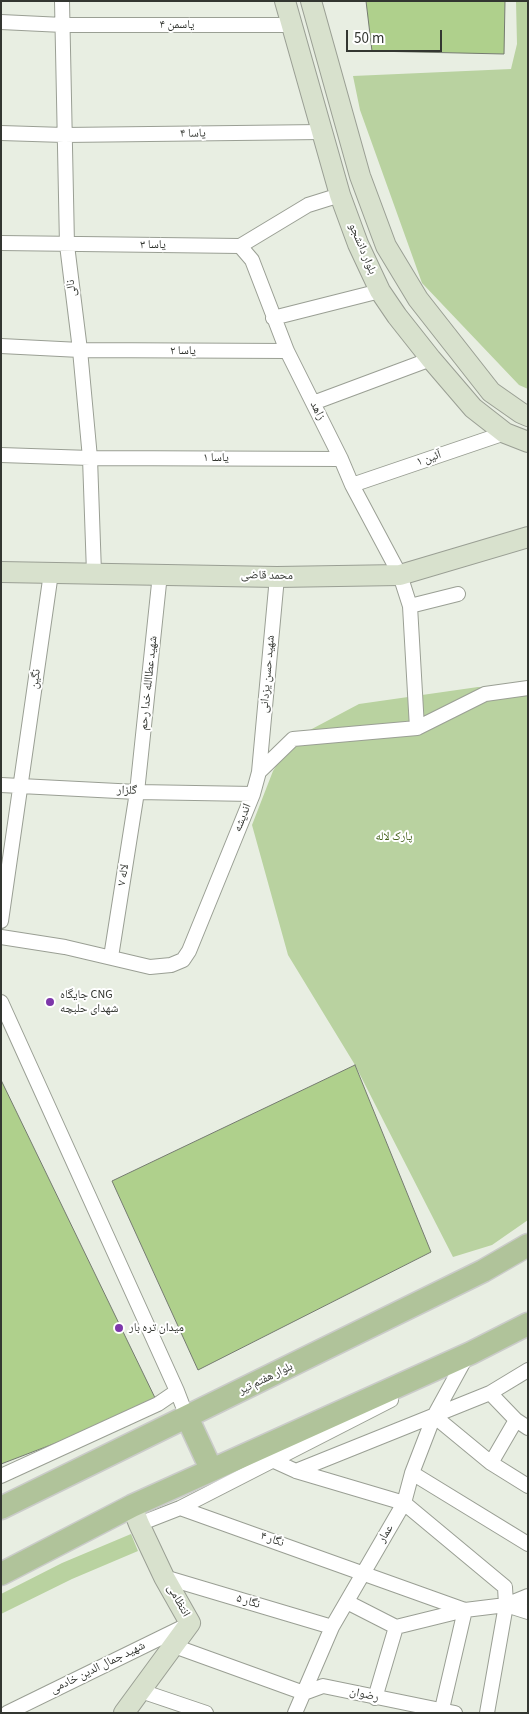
<!DOCTYPE html>
<html>
<head>
<meta charset="utf-8">
<style>
	body { margin:0 }
	#map { position:relative; width:529px; height:1714px; overflow:hidden; background:#e8eee2; font-family:"Source Sans 3",sans-serif }
	canvas { display:block }
	.frame { position:absolute; inset:0; border:2px solid #333631; pointer-events:none }
	.scale { position:absolute; left:346px; top:30px; width:96px; height:22px; box-sizing:border-box; border:2px solid #333631; border-top:0; padding-left:6px; font-size:15px; line-height:18px; white-space:nowrap; color:#333631; -webkit-text-stroke:4px #fff; paint-order:stroke }
</style>
</head>
<body>
<div id="map">
<canvas width="529" height="1714"></canvas>
<div class="frame"></div>
<div class="scale">50 m</div>
</div>
<script>
const ctx = document.querySelector('canvas').getContext('2d');
ctx.lineJoin = 'round';
function fillPath(path, color) {
  ctx.fillStyle = color;
  ctx.fill(path, 'evenodd');
}
function poly(rows) {
  const path = new Path2D();
  for (const r of rows) {
    path.moveTo(r[0], r[1]);
    for (let i = 2; i < r.length; i += 2) path.lineTo(r[i], r[i + 1]);
  }
  return path;
}
function stroke(path, color, width, dash) {
  ctx.strokeStyle = color;
  ctx.lineWidth = width;
  ctx.lineCap = dash ? 'butt' : 'round';
  ctx.setLineDash(dash || []);
  ctx.stroke(path);
}
function label(font, color, halo, rows, align = 'center') {
  ctx.font = font + ' "Source Sans 3","Noto Naskh Arabic",sans-serif';
  ctx.lineWidth = 4;
  ctx.setLineDash([]);
  ctx.textBaseline = 'middle';
  ctx.strokeStyle = halo;
  ctx.fillStyle = color;
  for (const [text, x, y, turn = 0] of rows) {
    ctx.save();
    ctx.translate(x, y);
    ctx.rotate((+turn || 0) * Math.PI / 180);
    ctx.textAlign = isNaN(turn) ? turn : align;
    if (halo) ctx.strokeText(text, 0, 0);
    ctx.fillText(text, 0, 0);
    ctx.restore();
  }
}
fillPath(poly([
	[516,1,528,1,528,389,519,385,422,283,360,110,353,76,511,69,517,44],
	[478,687,528,689,528,1220,492,1245,453,1257,355,1065,288,955,252,825,273,771,293,739,359,704],
	[131,1534,138,1551,72,1579,1,1614,1,1594,62,1563]
]), '#b9d2a0');
const building = poly([
	[366,1,505,1,504,54,372,51,366,1],
	[355,1065,431,1252,198,1370,112,1181,355,1065],
	[1,1080,158,1404,1,1464,1,1080]
]);
fillPath(building, '#afd08c');
stroke(building, '#757b70', 1);
const street = poly([
	[62,1,67,245,80,350,90,458,94,573],
	[1,22,63,25,291,25],
	[1,133,64,135,322,132],
	[1,243,240,246],
	[240,246,252,260,287,351,341,459,352,485,400,575,410,606,417,728],
	[240,246,308,205,340,195],
	[273,318,380,291],
	[1,346,80,350,287,351],
	[313,403,431,359],
	[1,455,90,458,341,459],
	[352,485,505,433],
	[410,606,458,594],
	[259,772,277,577],
	[1,785,137,792,253,794],
	[1,921,51,573],
	[1,937,65,947,150,967,171,965,183,960,189,951,253,794,259,772,293,739,417,728,485,694,528,688],
	[111,957,137,792,160,574],
	[1,1002,177,1391,187,1417],
	[490,1393,516,1420,528,1428],
	[434,1416,491,1463,528,1486],
	[274,1461,296,1471,404,1503,505,1587,506,1605,487,1713],
	[491,1463,516,1420],
	[296,1471,490,1393,528,1370],
	[412,1473,528,1544],
	[1,1476,158,1404,177,1391],
	[180,1508,465,1610,442,1709],
	[139,1524,180,1508,391,1400],
	[164,1577,332,1627],
	[347,1602,396,1627,465,1610,506,1605,528,1596],
	[506,1605,528,1612],
	[174,1646,304,1693,323,1686,455,1713],
	[141,1691,206,1713],
	[375,1698,396,1627],
	[7,1713,187,1625],
	[295,1713,332,1627,404,1503,412,1473,434,1416,463,1363,469,1355]
]);
const secondary = poly([
	[285,1,340,195,358,244,380,291,397,316,431,359,473,408,505,433,528,442],
	[311,1,360,176,386,246,418,299,491,392,521,413,528,416],
	[1,572,277,577,400,575,528,537],
	[124,1713,190,1623,164,1577,139,1524,132,1506]
]);
const primary = poly([
	[187,1417,211,1469],
	[1,1508,483,1271,528,1245],
	[1,1574,132,1506,471,1353,528,1324]
]);
stroke(street, '#9a9f94', 16);
stroke(secondary, '#9a9f94', 22);
stroke(primary, '#cacbc9', 25);
stroke(street, '#fff', 14);
stroke(secondary, '#d8e1cd', 20);
stroke(primary, '#b0c39a', 22);
for (const [x, y, r, color] of [
	[50,1002,5,"#7d37aa"],
	[119,1328,5,"#7d37aa"]
]) {
  const dot = new Path2D();
  dot.arc(x, y, r, 0, 2 * Math.PI);
  ctx.fillStyle = color;
  ctx.fill(dot);
  stroke(dot, '#fff', 2);
}
label('12px', '#333631', '#fff', [
	["یاسمن ۴",177,25],
	["یاسا ۴",193,134,-1],
	["یاسا ۳",153,245],
	["بلوار دانشجو",362,249,67],
	["نالی",72,288,-97],
	["یاسا ۲",183,351],
	["زاهد",317,411,63],
	["یاسا ۱",216,458],
	["آئین ۱",429,459,-19],
	["محمد قاضی",267,576,1],
	["شهید حسن یزدانی",268,674,-85],
	["نگین",36,679,-82],
	["شهید عطاالله خدا رحم",149,683,-84],
	["گلزار",127,791,2],
	["اندیشه",243,818,-68],
	["لاله ۷",124,875,-81],
	["بلوار هفتم تیر",266,1379,-26],
	["عمار",386,1534,-59],
	["نگار ۴",272,1540,19],
	["انتظامی",178,1601,61],
	["نگار ۵",248,1602,17],
	["شهید جمال الدین خادمی",98,1668,-26],
	["رضوان",364,1695,12]
]);
label('12px', '#45621d', '#fff', [
	["پارک لاله",394,837]
]);
label('12px', '#333631', '#fff', [
	["جایگاه CNG",60,995],
	["شهدای حلبچه",60,1009],
	["میدان تره بار",129,1328]
], 'left');
</script>
</body>
</html>
